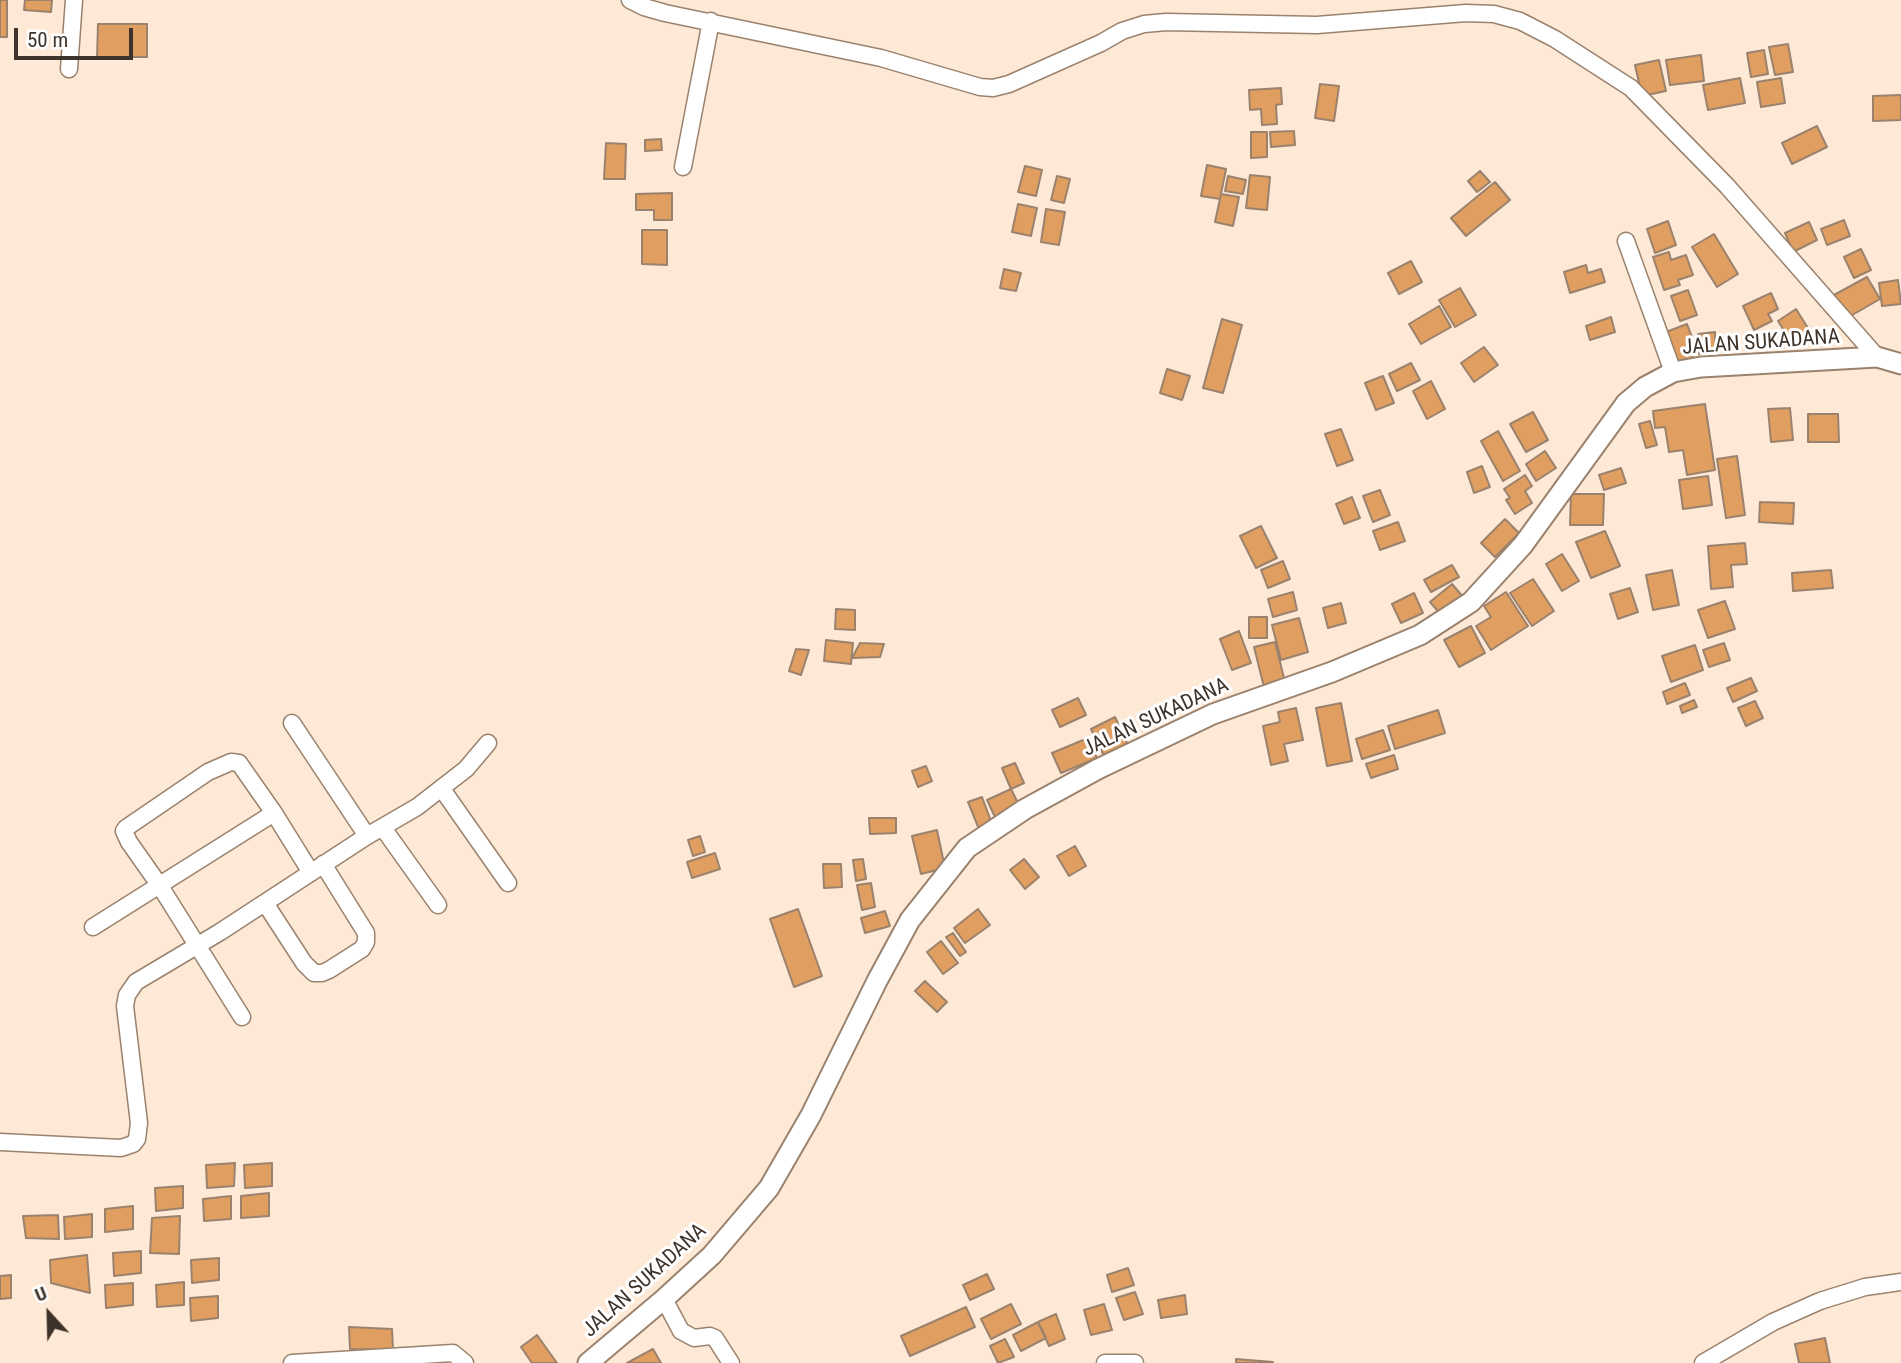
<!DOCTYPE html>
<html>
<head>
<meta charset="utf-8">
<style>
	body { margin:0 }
	#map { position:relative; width:1901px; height:1363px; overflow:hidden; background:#fee8d6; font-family:"Roboto Condensed",sans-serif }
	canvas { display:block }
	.north { position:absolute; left:14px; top:1279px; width:70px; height:70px; -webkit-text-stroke:5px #fff; paint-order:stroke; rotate:338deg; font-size:19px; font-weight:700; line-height:28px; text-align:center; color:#3e332a }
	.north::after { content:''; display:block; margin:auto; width:24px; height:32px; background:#3e332a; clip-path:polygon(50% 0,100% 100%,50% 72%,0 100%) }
	.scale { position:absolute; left:14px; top:28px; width:119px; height:32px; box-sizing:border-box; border:4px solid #3e332a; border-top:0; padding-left:9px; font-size:21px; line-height:24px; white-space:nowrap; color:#3e332a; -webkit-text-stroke:5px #fff; paint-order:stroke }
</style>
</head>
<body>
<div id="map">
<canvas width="1901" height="1363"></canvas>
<div class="north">U</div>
<div class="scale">50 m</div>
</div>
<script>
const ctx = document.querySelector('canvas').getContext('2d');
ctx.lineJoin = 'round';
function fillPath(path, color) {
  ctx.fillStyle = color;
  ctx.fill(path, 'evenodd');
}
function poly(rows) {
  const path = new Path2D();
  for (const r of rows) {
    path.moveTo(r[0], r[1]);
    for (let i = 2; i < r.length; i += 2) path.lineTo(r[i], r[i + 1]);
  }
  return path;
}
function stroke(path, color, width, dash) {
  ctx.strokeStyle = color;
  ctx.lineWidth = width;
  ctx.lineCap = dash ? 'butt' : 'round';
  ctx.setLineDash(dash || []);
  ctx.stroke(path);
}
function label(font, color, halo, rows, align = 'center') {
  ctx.font = font + ' "Roboto Condensed",sans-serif';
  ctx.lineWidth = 6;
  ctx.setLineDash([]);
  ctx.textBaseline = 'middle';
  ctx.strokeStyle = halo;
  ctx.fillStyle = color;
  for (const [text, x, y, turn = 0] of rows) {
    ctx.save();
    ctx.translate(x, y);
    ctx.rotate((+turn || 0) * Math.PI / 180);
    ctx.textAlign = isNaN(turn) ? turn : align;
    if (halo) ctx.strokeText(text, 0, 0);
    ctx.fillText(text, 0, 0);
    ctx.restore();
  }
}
const building = poly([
	[0,0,7,0,7,37,0,37,0,0],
	[25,0,52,0,51,12,24,10,25,0],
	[98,24,147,24,147,57,97,57,98,24],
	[1788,44,1793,72,1775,75,1769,47,1788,44],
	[1764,50,1768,74,1751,77,1747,53,1764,50],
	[1701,55,1704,81,1670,85,1666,60,1701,55],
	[1659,60,1666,91,1642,96,1635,65,1659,60],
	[1740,78,1745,103,1708,110,1703,85,1740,78],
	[1781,78,1785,103,1761,107,1757,82,1781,78],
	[1320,84,1339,86,1334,121,1315,118,1320,84],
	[1281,88,1282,104,1276,105,1277,124,1262,125,1261,109,1250,110,1249,90,1281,88],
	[1901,95,1901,120,1873,121,1873,96,1901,95],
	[1817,126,1827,147,1792,164,1782,143,1817,126],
	[1294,131,1295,145,1271,147,1270,132,1294,131],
	[1251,132,1267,132,1267,157,1251,158,1251,132],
	[661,139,662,150,645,151,645,140,661,139],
	[606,143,626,144,625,179,604,179,606,143],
	[1207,165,1226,169,1220,199,1201,196,1207,165],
	[1025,166,1042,170,1036,196,1018,192,1025,166],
	[1480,171,1490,182,1477,192,1468,181,1480,171],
	[1250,175,1270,177,1267,210,1246,208,1250,175],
	[1057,176,1070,179,1064,203,1051,200,1057,176],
	[1228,176,1246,180,1243,194,1225,191,1228,176],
	[1495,182,1510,200,1466,236,1451,218,1495,182],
	[672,193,672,220,654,220,654,210,636,210,636,194,672,193],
	[1221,194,1239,197,1233,226,1215,222,1221,194],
	[1018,204,1037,208,1031,236,1012,232,1018,204],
	[1046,209,1065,212,1059,245,1041,242,1046,209],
	[1844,220,1850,236,1827,245,1821,229,1844,220],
	[1668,221,1676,245,1655,253,1647,229,1668,221],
	[1809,222,1817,240,1793,252,1785,233,1809,222],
	[642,230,667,230,667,265,642,264,642,230],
	[1714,234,1738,274,1717,287,1692,247,1714,234],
	[1861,249,1871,270,1854,278,1844,257,1861,249],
	[1669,252,1671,260,1686,255,1693,275,1678,280,1680,285,1664,290,1653,257,1669,252],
	[1411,261,1422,282,1399,294,1388,273,1411,261],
	[1586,265,1588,273,1601,269,1605,282,1570,293,1564,272,1586,265],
	[1004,269,1021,273,1016,291,1000,288,1004,269],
	[1867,277,1880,299,1847,318,1834,295,1867,277],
	[1898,280,1901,304,1882,306,1879,283,1898,280],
	[1460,288,1476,315,1455,327,1439,300,1460,288],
	[1688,290,1697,315,1680,321,1671,296,1688,290],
	[1771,293,1778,309,1768,314,1772,321,1754,330,1743,306,1771,293],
	[1439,306,1451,327,1421,344,1409,324,1439,306],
	[1796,309,1813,336,1795,348,1778,321,1796,309],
	[1611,317,1615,332,1590,340,1586,326,1611,317],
	[1222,319,1242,325,1223,393,1203,388,1222,319],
	[1687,324,1692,337,1686,339,1694,360,1679,365,1666,332,1687,324],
	[1715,332,1716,352,1699,354,1698,334,1715,332],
	[1484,347,1498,365,1474,382,1461,363,1484,347],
	[1411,363,1420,380,1397,391,1389,374,1411,363],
	[1167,369,1190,376,1182,400,1160,393,1167,369],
	[1383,376,1394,403,1376,410,1365,383,1383,376],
	[1431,381,1445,409,1427,419,1413,391,1431,381],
	[1705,404,1715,470,1687,475,1683,450,1669,452,1665,427,1655,428,1653,411,1705,404],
	[1790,408,1793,440,1771,442,1768,409,1790,408],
	[1533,412,1548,440,1526,452,1510,424,1533,412],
	[1808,414,1838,414,1839,442,1808,442,1808,414],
	[1650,421,1657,445,1646,448,1639,424,1650,421],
	[1341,429,1353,460,1337,466,1325,434,1341,429],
	[1498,431,1520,471,1503,481,1481,441,1498,431],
	[1545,451,1556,468,1536,481,1526,464,1545,451],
	[1737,456,1745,515,1726,518,1717,459,1737,456],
	[1482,466,1490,487,1474,493,1467,472,1482,466],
	[1621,468,1626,483,1604,490,1599,475,1621,468],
	[1525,475,1532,486,1525,491,1532,503,1515,514,1506,500,1510,498,1504,489,1525,475],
	[1708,476,1712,505,1683,509,1679,480,1708,476],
	[1380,490,1390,515,1373,522,1363,496,1380,490],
	[1571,494,1604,494,1603,525,1570,525,1571,494],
	[1352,497,1360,518,1344,524,1336,504,1352,497],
	[1760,502,1794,503,1793,524,1759,522,1760,502],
	[1505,519,1519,533,1495,557,1481,543,1505,519],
	[1398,522,1405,541,1380,550,1373,531,1398,522],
	[1261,526,1277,558,1256,568,1240,536,1261,526],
	[1605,531,1620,566,1591,578,1576,542,1605,531],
	[1745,543,1747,564,1731,565,1733,587,1711,589,1708,546,1745,543],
	[1562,554,1579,581,1562,591,1546,564,1562,554],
	[1283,561,1290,579,1268,588,1261,570,1283,561],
	[1452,565,1459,577,1431,592,1424,580,1452,565],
	[1672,570,1679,605,1653,610,1646,575,1672,570],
	[1831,570,1833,588,1793,591,1792,573,1831,570],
	[1533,579,1554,611,1532,626,1510,593,1533,579],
	[1452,584,1464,598,1442,616,1430,602,1452,584],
	[1630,588,1638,612,1618,619,1610,594,1630,588],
	[1293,592,1297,610,1273,617,1268,599,1293,592],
	[1506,592,1528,626,1491,650,1476,626,1491,617,1484,606,1506,592],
	[1414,593,1423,613,1401,623,1392,604,1414,593],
	[1725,601,1735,629,1708,638,1698,610,1725,601],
	[1341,603,1346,623,1328,628,1323,608,1341,603],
	[836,609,855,610,855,630,835,629,836,609],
	[1249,617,1267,617,1267,638,1249,638,1249,617],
	[1299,618,1308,652,1281,660,1272,625,1299,618],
	[1471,626,1485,653,1459,667,1444,640,1471,626],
	[1239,631,1251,663,1232,670,1220,639,1239,631],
	[826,640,853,643,851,664,824,661,826,640],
	[1275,642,1286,686,1265,691,1254,647,1275,642],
	[860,643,884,644,880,657,852,658,860,643],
	[1724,643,1730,660,1709,667,1703,650,1724,643],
	[1695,645,1703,670,1671,682,1662,656,1695,645],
	[796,649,809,650,801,675,789,671,796,649],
	[1751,678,1757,691,1733,702,1727,688,1751,678],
	[1685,683,1690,695,1667,704,1663,692,1685,683],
	[1078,698,1086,715,1060,727,1052,710,1078,698],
	[1694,700,1697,707,1682,713,1680,706,1694,700],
	[1755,701,1763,718,1746,726,1738,708,1755,701],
	[1341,703,1352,761,1327,766,1316,708,1341,703],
	[1296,708,1303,740,1284,744,1288,761,1271,765,1263,726,1280,722,1278,712,1296,708],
	[1438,710,1445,733,1395,749,1388,726,1438,710],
	[1115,717,1128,745,1104,756,1091,729,1115,717],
	[1383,730,1390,750,1362,759,1356,739,1383,730],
	[1088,738,1097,758,1061,773,1052,753,1088,738],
	[1394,755,1398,769,1371,778,1366,764,1394,755],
	[1015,763,1024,783,1011,789,1002,768,1015,763],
	[926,766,932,781,918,787,912,771,926,766],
	[1011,789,1019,805,995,817,987,800,1011,789],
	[982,797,992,824,979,829,968,802,982,797],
	[869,818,896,818,896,833,870,834,869,818],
	[937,830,945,868,921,874,912,836,937,830],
	[700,836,705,852,693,856,688,840,700,836],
	[1075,846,1086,866,1069,876,1057,856,1075,846],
	[715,853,720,869,692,878,687,862,715,853],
	[863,859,866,879,856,881,853,860,863,859],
	[1024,859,1039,877,1025,889,1010,870,1024,859],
	[823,864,841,864,842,887,824,888,823,864],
	[871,883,875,907,862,910,857,885,871,883],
	[798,909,822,976,794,987,770,919,798,909],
	[978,909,990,925,965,943,954,928,978,909],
	[885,911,890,926,865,933,861,918,885,911],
	[953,933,966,952,960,956,946,937,953,933],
	[941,941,958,963,943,974,927,952,941,941],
	[925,981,947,1002,937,1012,915,991,925,981],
	[235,1163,234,1186,207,1188,206,1165,235,1163],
	[272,1163,272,1186,245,1188,244,1165,272,1163],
	[183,1186,183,1208,156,1211,155,1188,183,1186],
	[269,1193,269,1216,241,1218,241,1196,269,1193],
	[231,1196,231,1219,204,1221,203,1199,231,1196],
	[133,1206,133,1229,105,1232,105,1209,133,1206],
	[92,1214,92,1237,65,1239,64,1217,92,1214],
	[58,1215,59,1239,26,1238,23,1216,58,1215],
	[180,1216,179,1254,150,1253,152,1218,180,1216],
	[141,1251,141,1273,114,1276,113,1253,141,1251],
	[87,1255,90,1293,51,1283,50,1260,87,1255],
	[219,1258,219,1280,192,1283,191,1260,219,1258],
	[1128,1268,1134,1285,1112,1292,1107,1275,1128,1268],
	[987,1274,994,1289,970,1300,963,1285,987,1274],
	[11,1275,11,1298,0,1299,0,1276,11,1275],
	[184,1282,184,1305,157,1307,156,1285,184,1282],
	[133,1283,133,1305,106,1308,105,1285,133,1283],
	[1135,1292,1143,1314,1124,1320,1116,1298,1135,1292],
	[1185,1295,1187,1314,1161,1318,1158,1300,1185,1295],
	[218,1296,218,1318,191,1321,190,1298,218,1296],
	[1011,1304,1021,1324,991,1339,981,1319,1011,1304],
	[1104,1304,1112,1330,1091,1335,1084,1310,1104,1304],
	[966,1307,975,1327,910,1356,901,1336,966,1307],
	[1056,1314,1065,1339,1049,1346,1038,1322,1056,1314],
	[1038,1322,1046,1338,1021,1351,1013,1335,1038,1322],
	[349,1327,392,1329,393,1350,350,1349,349,1327],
	[537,1335,557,1363,532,1363,521,1347,537,1335],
	[1825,1338,1830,1363,1799,1363,1795,1344,1825,1338],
	[1005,1339,1014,1357,998,1363,990,1346,1005,1339],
	[653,1349,661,1363,627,1363,653,1349],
	[1236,1359,1273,1362,1236,1363,1236,1359]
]);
fillPath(building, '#e09e60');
stroke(building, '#9b826d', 2);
const minor = poly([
	[630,0,644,7,665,13,881,58,980,87,993,88,1009,84,1101,43,1122,31,1144,24,1166,22,1317,25,1466,13,1494,14,1520,21,1555,39,1631,88,1727,186,1877,357],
	[69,69,74,0],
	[683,167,711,21],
	[1626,241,1673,372],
	[292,723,367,836],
	[442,789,508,883],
	[383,828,438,905],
	[265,903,304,963,314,973,322,973,329,970,362,949,366,942,366,933,323,864],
	[93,927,274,813],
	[242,1017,160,886,129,842,124,831,126,828,208,772,231,762,239,763,274,813,310,871],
	[0,1142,121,1148,133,1144,137,1139,139,1123,125,1006,127,995,136,982,220,932,367,836,417,807,466,769,488,743],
	[664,1299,681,1331,694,1338,710,1336,715,1338,731,1363],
	[292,1363,453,1353,465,1363],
	[1105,1363,1135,1363],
	[1703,1363,1773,1322,1820,1301,1865,1287,1901,1282]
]);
const major = poly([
	[588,1363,664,1299,712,1255,769,1188,811,1115,877,981,910,920,967,848,1025,809,1098,769,1213,714,1332,672,1420,635,1471,602,1523,545,1626,403,1645,387,1673,372,1701,367,1877,357,1901,364]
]);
stroke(minor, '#9a826d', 19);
stroke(major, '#9a826d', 23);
stroke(minor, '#fff', 16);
stroke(major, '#fff', 19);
label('21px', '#3e332a', '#fff', [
	["JALAN SUKADANA",1761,343,-4],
	["JALAN SUKADANA",1156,718,-25],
	["JALAN SUKADANA",645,1281,-42]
]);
</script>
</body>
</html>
